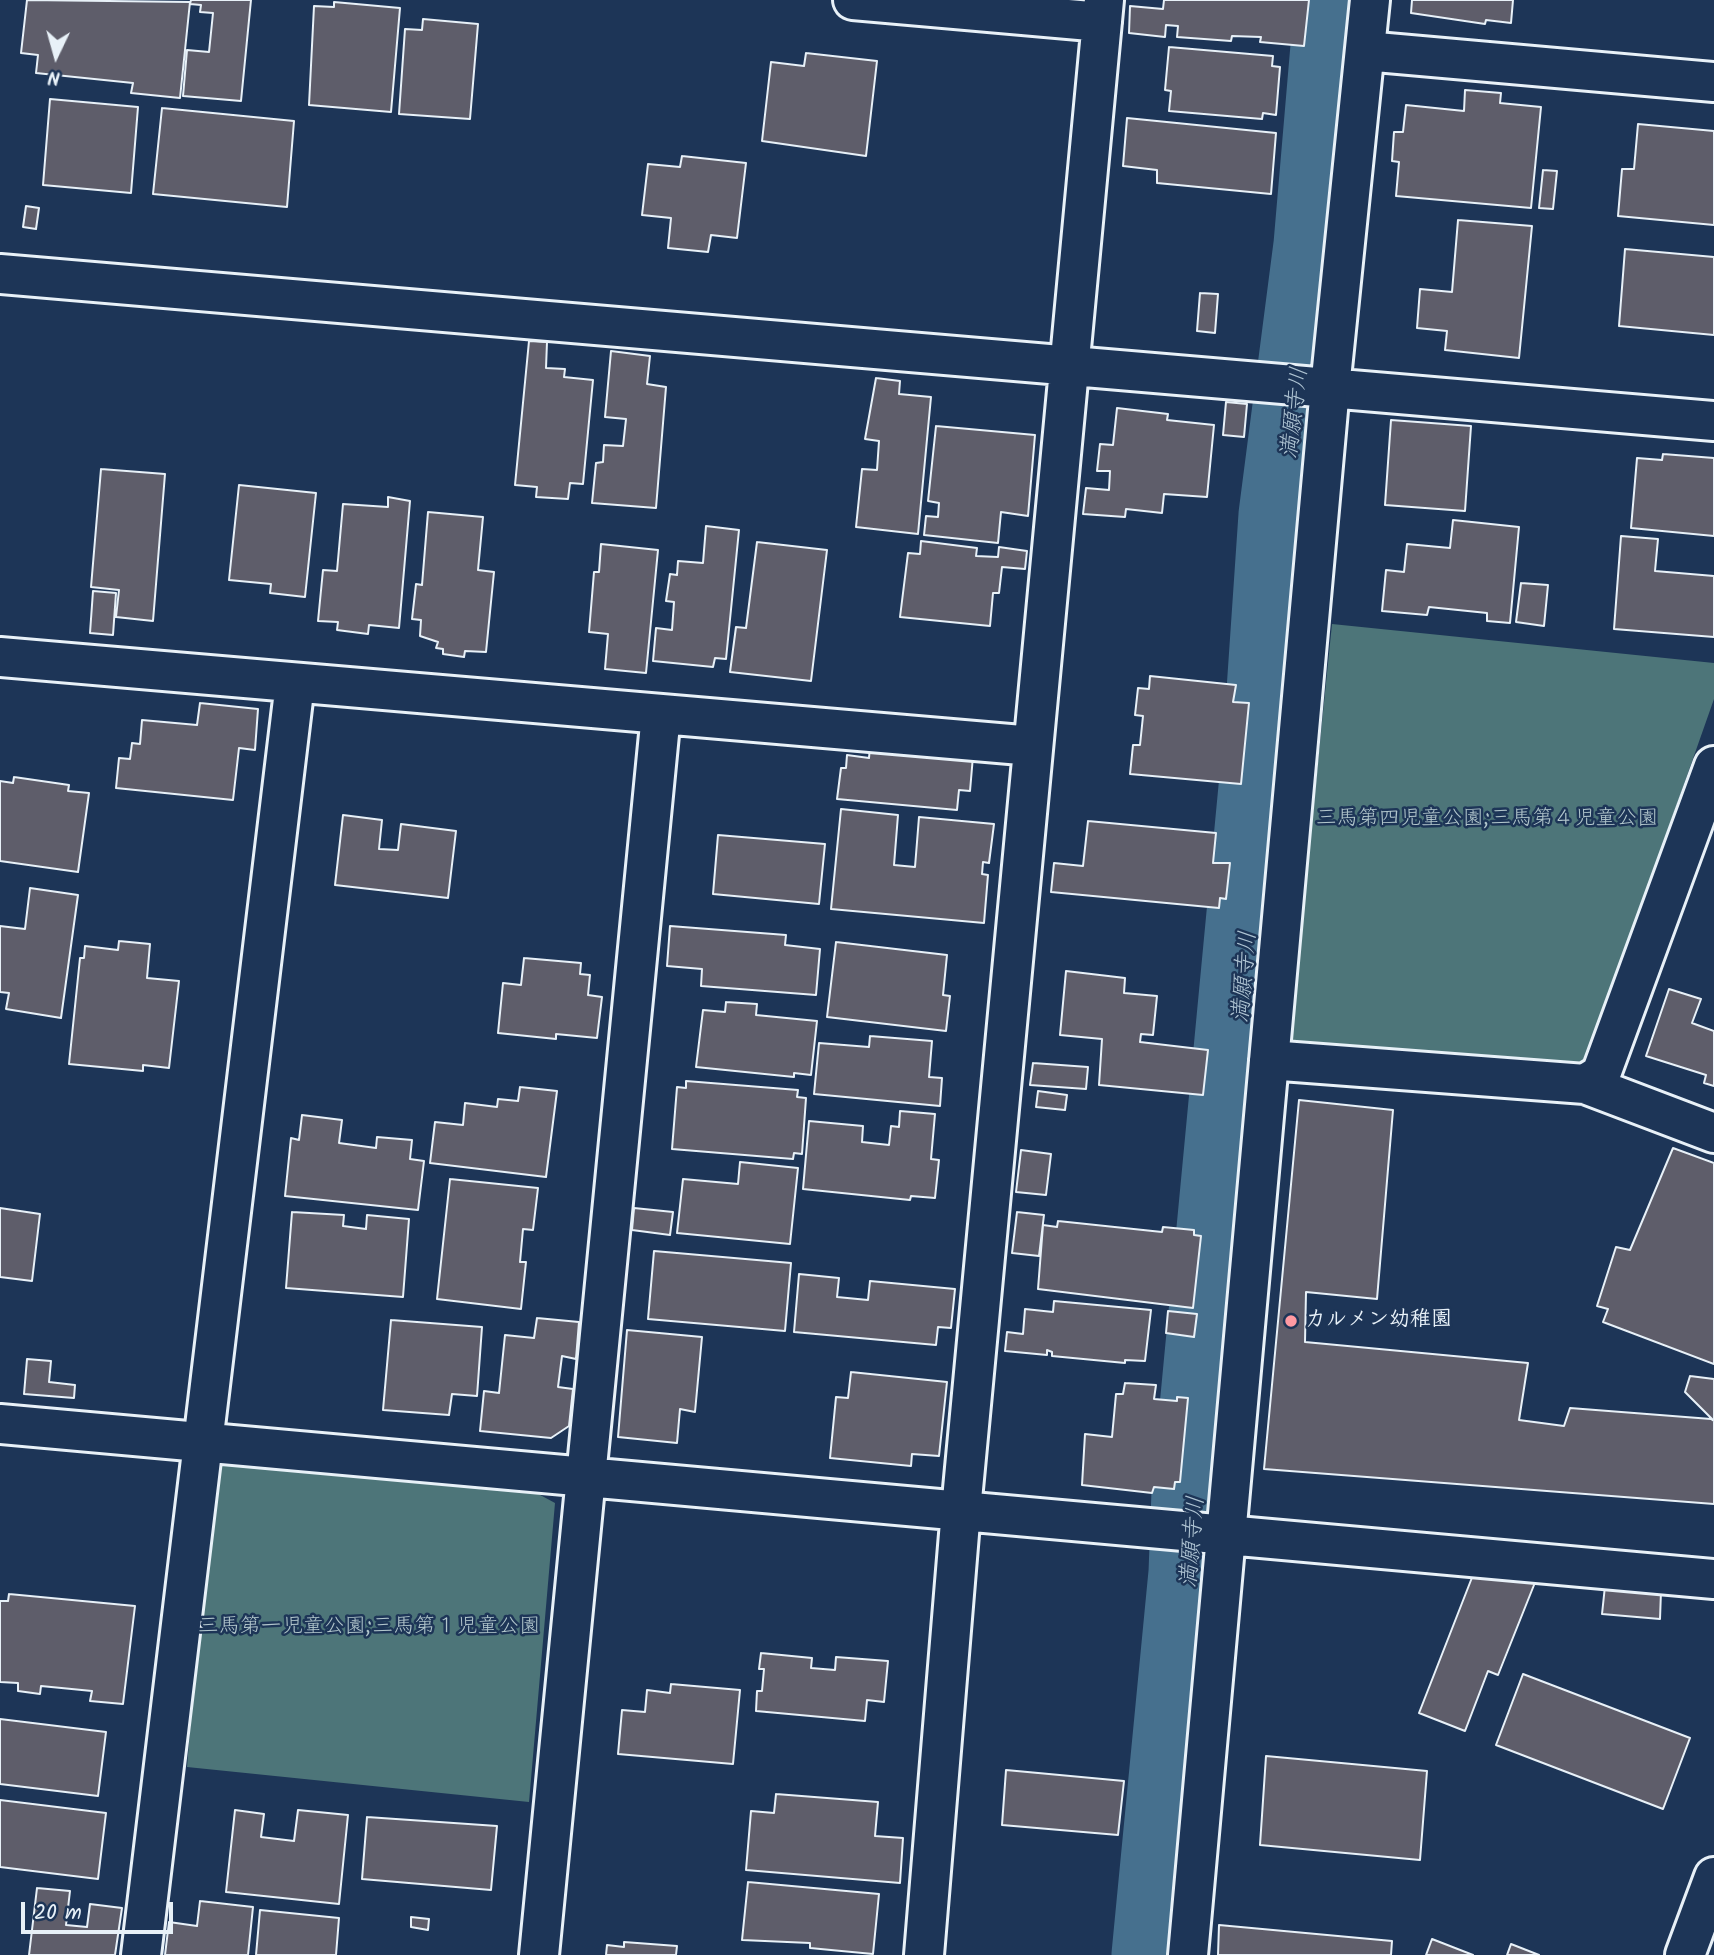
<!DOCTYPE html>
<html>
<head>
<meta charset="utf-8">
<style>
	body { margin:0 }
	#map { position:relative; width:1714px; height:1955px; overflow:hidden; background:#1d3557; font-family:Kalam,sans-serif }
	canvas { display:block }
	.north { position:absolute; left:21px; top:21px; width:70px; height:70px; -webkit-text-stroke:5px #1d3557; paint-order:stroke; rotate:185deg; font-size:19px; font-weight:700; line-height:28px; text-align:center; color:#e8f1f8 }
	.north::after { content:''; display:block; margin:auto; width:24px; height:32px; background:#e8f1f8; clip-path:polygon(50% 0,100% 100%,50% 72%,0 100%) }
	.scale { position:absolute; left:21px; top:1902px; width:152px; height:32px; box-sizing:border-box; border:4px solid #e8f1f8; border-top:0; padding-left:9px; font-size:21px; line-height:24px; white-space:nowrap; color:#e8f1f8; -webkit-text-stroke:5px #1d3557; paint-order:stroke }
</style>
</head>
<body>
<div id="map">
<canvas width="1714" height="1955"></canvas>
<div class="north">N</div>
<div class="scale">20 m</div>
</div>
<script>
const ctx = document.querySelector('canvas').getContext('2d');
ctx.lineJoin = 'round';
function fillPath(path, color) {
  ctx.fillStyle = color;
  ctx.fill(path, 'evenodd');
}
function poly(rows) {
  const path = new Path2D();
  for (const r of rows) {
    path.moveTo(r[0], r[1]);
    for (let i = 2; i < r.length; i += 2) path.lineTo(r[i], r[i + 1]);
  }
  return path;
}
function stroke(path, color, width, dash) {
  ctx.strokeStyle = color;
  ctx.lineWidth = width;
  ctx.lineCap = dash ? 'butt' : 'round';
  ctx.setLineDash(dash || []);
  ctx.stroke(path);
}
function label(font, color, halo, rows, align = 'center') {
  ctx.font = font + ' Kalam,"Klee One",sans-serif';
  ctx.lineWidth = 5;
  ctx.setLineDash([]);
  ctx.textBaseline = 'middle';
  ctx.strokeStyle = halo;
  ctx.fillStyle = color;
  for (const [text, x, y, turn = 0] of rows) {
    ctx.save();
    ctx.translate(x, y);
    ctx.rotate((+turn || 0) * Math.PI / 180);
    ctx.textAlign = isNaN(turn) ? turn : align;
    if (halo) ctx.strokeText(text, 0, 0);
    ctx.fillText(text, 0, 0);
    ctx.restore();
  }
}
fillPath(poly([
	[1332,624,1714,663,1714,699,1585,1065,1289,1047],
	[213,1452,531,1490,555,1503,529,1802,187,1767]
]), '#4d7579');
stroke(poly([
	[1157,1955,1194,1573,1197,1492,1269,735,1284,515,1319,245,1340,0]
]), '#46708e', 91);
const building = poly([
	[27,0,190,2,180,98,131,93,133,83,36,73,38,55,21,53,27,0],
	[191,0,251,0,241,101,183,96,187,50,209,52,213,13,200,12,201,5,190,4,191,0],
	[1164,0,1309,0,1304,46,1260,42,1261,37,1232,36,1231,41,1177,37,1178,26,1166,25,1165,37,1129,33,1130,6,1163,9,1164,0],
	[1412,0,1513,0,1511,23,1486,20,1485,24,1411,13,1412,0],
	[334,2,400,8,391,112,309,105,314,6,334,7,334,2],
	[423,19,478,24,470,119,399,114,405,29,422,30,423,19],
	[1169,47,1273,56,1272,66,1280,67,1276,115,1263,113,1262,119,1169,111,1171,91,1165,90,1169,47],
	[806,53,877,61,866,156,762,141,771,62,804,66,806,53],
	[1465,90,1501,93,1500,103,1541,107,1531,208,1396,196,1399,162,1392,161,1394,132,1403,132,1406,105,1464,111,1465,90],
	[50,99,138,107,131,193,43,185,50,99],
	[162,108,294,121,287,207,153,194,162,108],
	[1127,118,1276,133,1271,194,1157,183,1157,170,1123,166,1127,118],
	[1638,124,1714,131,1714,225,1618,216,1622,169,1634,169,1638,124],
	[682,156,746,163,737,238,711,235,708,252,668,248,671,218,642,215,648,164,680,167,682,156],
	[1543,170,1557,171,1553,209,1539,208,1543,170],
	[26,206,39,208,36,229,23,227,26,206],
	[1458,220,1532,226,1519,358,1445,350,1447,331,1417,328,1420,289,1452,292,1458,220],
	[1625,249,1714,257,1714,335,1619,326,1625,249],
	[1200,293,1218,294,1215,333,1197,331,1200,293],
	[529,341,547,342,546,368,565,369,564,377,593,380,583,484,570,483,568,499,536,497,537,487,515,485,529,341],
	[611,351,650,356,647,384,666,387,656,508,592,503,596,463,603,462,604,445,623,446,626,419,605,417,611,351],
	[876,378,900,381,899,394,931,397,918,534,856,527,862,469,877,470,879,441,865,439,876,378],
	[1226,402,1247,404,1244,437,1223,435,1226,402],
	[1117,408,1168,414,1167,420,1214,425,1207,497,1164,494,1162,513,1126,509,1125,517,1083,514,1086,488,1109,490,1110,471,1097,471,1100,444,1113,445,1117,408],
	[1391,420,1471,426,1465,511,1385,505,1391,420],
	[936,426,1035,435,1028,516,1001,512,998,543,924,535,926,516,938,517,939,503,928,501,936,426],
	[1663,454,1714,458,1714,536,1631,528,1637,458,1662,460,1663,454],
	[101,469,165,474,153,621,116,617,119,590,91,587,101,469],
	[239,485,316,493,305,597,270,593,271,584,229,580,239,485],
	[388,497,410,501,399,628,369,625,368,634,337,630,338,622,318,621,323,570,337,571,343,504,388,507,388,497],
	[428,512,483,517,478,570,494,572,486,652,465,651,464,657,443,654,443,649,436,648,438,642,420,636,421,620,412,619,416,584,422,585,428,512],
	[1453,520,1519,527,1510,623,1487,621,1487,613,1429,607,1427,615,1382,611,1386,570,1404,572,1407,544,1450,548,1453,520],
	[706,526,739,530,726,659,715,658,713,667,653,661,656,628,672,630,674,602,666,601,670,574,677,575,678,561,703,563,706,526],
	[1621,536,1658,539,1655,571,1714,576,1714,637,1614,629,1621,536],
	[921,541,977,548,976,556,998,557,999,547,1027,551,1025,569,1002,567,999,593,993,593,990,626,900,617,908,553,920,554,921,541],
	[757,542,827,550,811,681,730,672,736,627,746,628,757,542],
	[601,544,658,550,646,673,605,669,608,634,589,632,594,572,599,572,601,544],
	[1521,583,1548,585,1544,626,1516,622,1521,583],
	[93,591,116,593,113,635,90,633,93,591],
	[1150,676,1236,685,1233,702,1249,703,1241,784,1130,774,1133,745,1140,745,1143,716,1135,715,1138,688,1149,689,1150,676],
	[200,703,258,709,255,750,239,748,233,800,116,788,119,758,130,759,132,743,140,744,142,720,197,725,200,703],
	[870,747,973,756,970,791,959,790,957,810,837,799,841,768,846,768,847,755,869,758,870,747],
	[14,777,69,785,68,791,89,793,78,872,0,861,0,781,13,783,14,777],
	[841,809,898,815,894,865,915,867,919,817,994,824,989,863,983,862,982,874,988,875,984,923,831,909,841,809],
	[343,815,382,820,379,849,398,850,401,824,456,831,448,898,335,885,343,815],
	[1088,821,1216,833,1213,863,1230,863,1226,899,1220,898,1219,908,1051,892,1054,863,1083,866,1088,821],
	[718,835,825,844,819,904,713,894,718,835],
	[30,888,78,895,61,1018,6,1009,9,993,0,992,0,926,25,929,30,888],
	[670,926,786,935,785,945,820,949,816,995,701,986,702,969,667,966,670,926],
	[119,941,150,944,147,978,179,981,169,1068,143,1065,143,1071,69,1064,80,958,84,958,85,946,118,950,119,941],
	[836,942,947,955,943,995,950,996,946,1031,827,1017,836,942],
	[524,958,581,963,580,974,590,975,588,995,602,997,597,1038,556,1034,556,1039,498,1033,503,983,521,985,524,958],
	[1066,971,1125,978,1124,993,1157,996,1153,1035,1141,1034,1140,1042,1208,1050,1203,1095,1099,1085,1102,1039,1060,1035,1066,971],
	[1669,989,1701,999,1692,1023,1714,1031,1714,1086,1704,1083,1706,1075,1646,1056,1669,989],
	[726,1002,757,1004,756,1015,817,1021,811,1075,794,1073,794,1077,696,1067,703,1010,725,1012,726,1002],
	[870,1036,932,1041,929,1077,942,1078,940,1106,814,1094,819,1043,869,1047,870,1036],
	[1033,1063,1088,1067,1086,1089,1030,1085,1033,1063],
	[686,1081,798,1090,797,1097,806,1098,802,1154,794,1153,793,1159,672,1149,677,1087,686,1088,686,1081],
	[520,1087,557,1091,546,1177,430,1163,435,1122,463,1125,465,1103,497,1107,498,1099,518,1101,520,1087],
	[1038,1091,1067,1095,1065,1110,1036,1107,1038,1091],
	[1299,1100,1393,1110,1377,1299,1306,1292,1305,1342,1528,1363,1519,1420,1564,1426,1570,1408,1711,1419,1714,1421,1714,1504,1264,1469,1299,1100],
	[900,1111,935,1114,931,1159,939,1160,935,1198,911,1196,910,1200,803,1189,809,1121,863,1126,862,1142,889,1145,891,1126,899,1127,900,1111],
	[302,1115,342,1120,339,1143,376,1148,377,1137,412,1140,410,1159,424,1161,418,1210,285,1196,291,1138,299,1140,302,1115],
	[1673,1148,1714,1163,1714,1364,1603,1322,1608,1309,1597,1306,1616,1247,1630,1250,1673,1148],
	[1021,1150,1051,1154,1046,1195,1016,1192,1021,1150],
	[740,1162,798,1168,790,1244,677,1233,683,1179,738,1184,740,1162],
	[450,1179,538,1188,533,1230,523,1229,520,1262,526,1262,521,1309,437,1299,450,1179],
	[0,1208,40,1214,32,1281,0,1277,0,1208],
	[634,1208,673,1212,670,1235,632,1230,634,1208],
	[292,1212,344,1215,343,1226,366,1229,367,1215,409,1219,403,1297,286,1288,292,1212],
	[1017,1212,1044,1215,1039,1256,1012,1253,1017,1212],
	[1058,1221,1162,1232,1163,1227,1194,1230,1194,1235,1201,1236,1193,1308,1038,1289,1043,1225,1057,1227,1058,1221],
	[654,1251,791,1263,785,1331,648,1319,654,1251],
	[799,1274,839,1278,837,1297,868,1300,870,1281,955,1289,951,1328,938,1327,936,1345,794,1332,799,1274],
	[1054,1301,1151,1310,1145,1361,1125,1360,1125,1363,1052,1356,1052,1352,1047,1350,1047,1355,1005,1351,1007,1332,1023,1334,1025,1309,1053,1312,1054,1301],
	[1168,1311,1197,1314,1194,1337,1166,1333,1168,1311],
	[537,1318,579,1322,576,1359,562,1356,558,1387,573,1389,569,1426,551,1438,480,1431,484,1391,499,1393,505,1335,534,1338,537,1318],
	[391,1320,482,1327,477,1396,452,1394,449,1415,383,1410,391,1320],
	[627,1330,702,1337,695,1412,680,1409,677,1443,618,1437,627,1330],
	[27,1359,51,1361,49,1382,75,1385,74,1398,24,1394,27,1359],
	[851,1372,947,1382,939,1456,912,1454,911,1466,830,1458,836,1397,848,1398,851,1372],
	[1690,1376,1714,1379,1714,1421,1685,1392,1690,1376],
	[1125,1383,1156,1385,1154,1399,1177,1401,1177,1397,1188,1398,1180,1482,1175,1482,1174,1489,1154,1487,1152,1493,1082,1485,1085,1434,1112,1437,1116,1394,1123,1394,1125,1383],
	[1473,1575,1536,1580,1498,1675,1488,1671,1465,1731,1419,1713,1473,1575],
	[1605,1586,1661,1591,1660,1619,1602,1614,1605,1586],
	[9,1594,135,1606,123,1704,90,1701,92,1691,41,1686,40,1694,18,1691,18,1683,0,1682,0,1601,8,1601,9,1594],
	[761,1653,812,1658,811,1668,835,1670,836,1657,888,1661,884,1702,867,1700,865,1721,756,1711,757,1691,762,1691,764,1669,759,1669,761,1653],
	[1523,1674,1690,1738,1663,1809,1496,1745,1523,1674],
	[671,1684,740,1690,733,1764,618,1754,622,1710,645,1712,647,1690,670,1693,671,1684],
	[0,1719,106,1732,98,1796,0,1784,0,1719],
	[1266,1756,1427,1771,1420,1860,1260,1845,1266,1756],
	[1006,1770,1124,1781,1118,1835,1002,1825,1006,1770],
	[776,1794,878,1802,875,1836,903,1838,900,1883,746,1870,751,1811,774,1813,776,1794],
	[0,1800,106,1813,98,1879,0,1867,0,1800],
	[235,1810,264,1814,261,1837,294,1841,298,1810,348,1815,339,1904,226,1892,235,1810],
	[367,1817,497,1826,491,1890,362,1879,367,1817],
	[748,1882,879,1894,873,1954,810,1948,810,1943,742,1940,748,1882],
	[37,1888,70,1891,66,1925,87,1927,90,1904,122,1908,115,1955,29,1955,37,1888],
	[200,1901,253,1907,248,1955,165,1955,169,1922,197,1926,200,1901],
	[260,1910,339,1918,336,1955,256,1955,260,1910],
	[411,1917,429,1919,428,1930,411,1927,411,1917],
	[1219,1925,1392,1941,1391,1955,1218,1955,1219,1925],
	[1432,1939,1473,1955,1426,1955,1432,1939],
	[624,1942,677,1946,676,1955,606,1955,607,1945,624,1947,624,1942],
	[1511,1944,1539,1955,1507,1955,1511,1944]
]);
fillPath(building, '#5e5d6a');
stroke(building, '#e8f1f8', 2);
const minor = poly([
	[853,0,1102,22],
	[1365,51,1714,82],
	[0,274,1714,421],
	[0,657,1033,746],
	[1269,1060,1585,1084,1714,1133],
	[1585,1084,1601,1074,1714,766],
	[0,1424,1714,1579],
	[141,1955,295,683],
	[539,1955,661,714],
	[924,1955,961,1510,1104,0],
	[1188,1955,1330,388,1370,0],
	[1685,1955,1714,1877]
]);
stroke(minor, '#e8f1f8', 44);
stroke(minor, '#1d3557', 38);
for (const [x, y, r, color] of [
	[1291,1321,7,"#ff9aa2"]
]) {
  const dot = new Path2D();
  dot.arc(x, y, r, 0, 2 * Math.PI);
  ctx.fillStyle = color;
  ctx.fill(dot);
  stroke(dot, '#1d3557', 2.5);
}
label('21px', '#b2c6cc', '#1d3557', [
	["三馬第四児童公園;三馬第４児童公園",1487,820],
	["三馬第一児童公園;三馬第１児童公園",369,1628]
]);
label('bold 21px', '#e8f1f8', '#1d3557', [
	["カルメン幼稚園",1305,1321]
], 'left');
label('italic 23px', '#afc4d3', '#1d3557', [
	["満願寺川",1297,413,-83],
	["満願寺川",1247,977,-85],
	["満願寺川",1195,1542,-85]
]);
</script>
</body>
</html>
